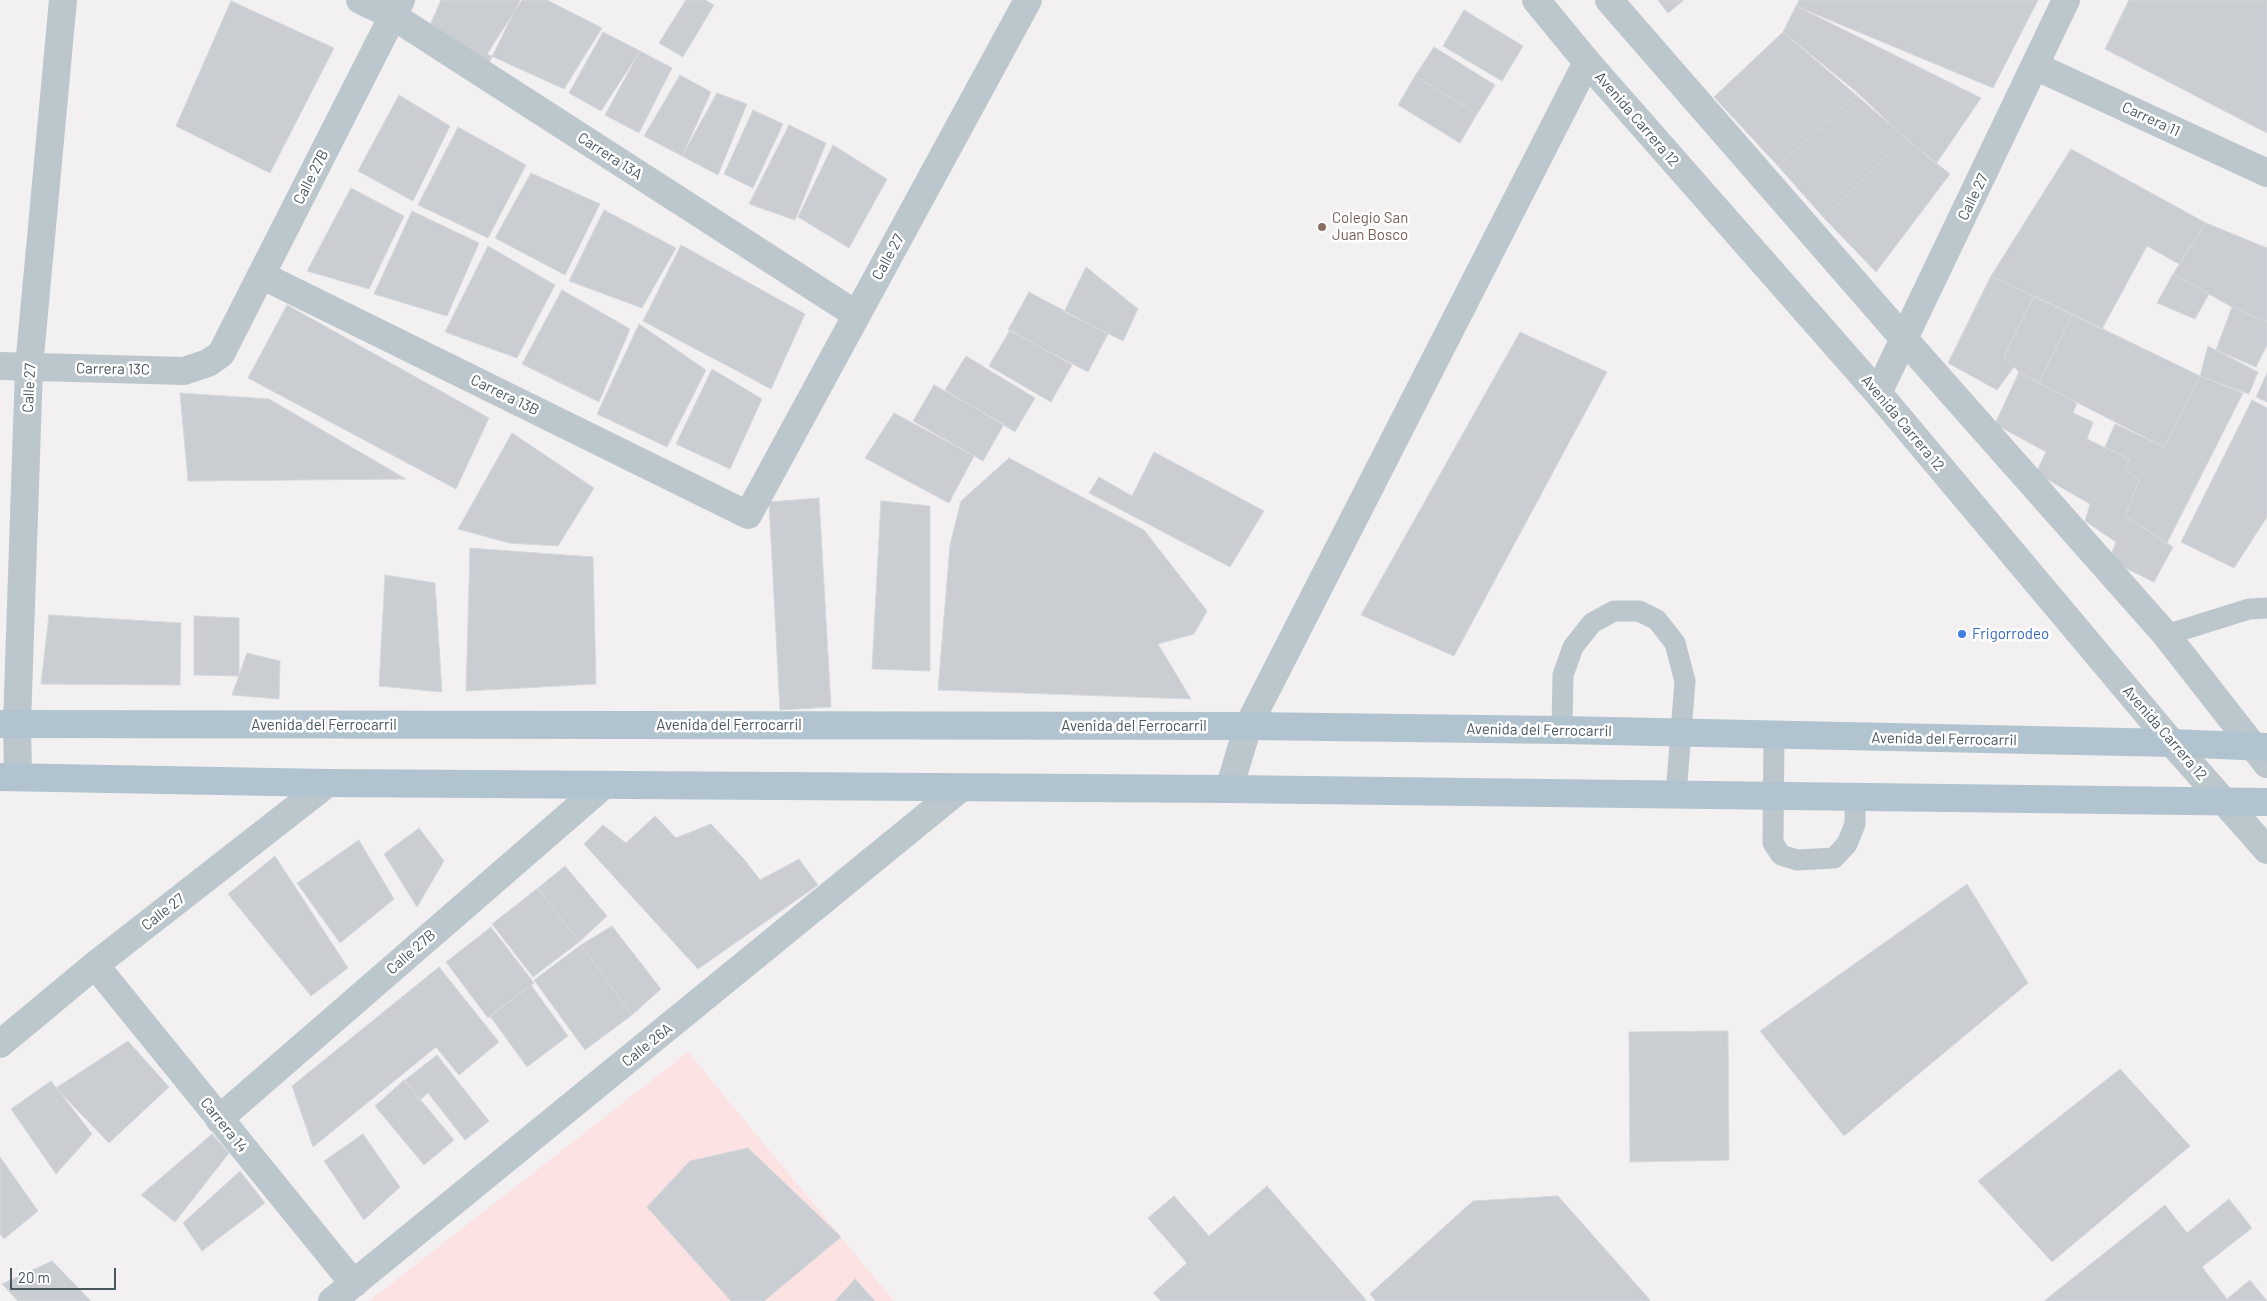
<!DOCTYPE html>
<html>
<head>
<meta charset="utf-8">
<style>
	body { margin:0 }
	#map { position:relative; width:2267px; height:1301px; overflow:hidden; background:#f3f0f1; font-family:Barlow,sans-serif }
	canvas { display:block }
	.scale { position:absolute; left:10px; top:1268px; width:106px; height:22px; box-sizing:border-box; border:2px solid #48565e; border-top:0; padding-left:6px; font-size:15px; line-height:18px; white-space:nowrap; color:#48565e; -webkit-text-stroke:4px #fff; paint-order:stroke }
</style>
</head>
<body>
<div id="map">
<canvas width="2267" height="1301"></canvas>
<div class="scale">20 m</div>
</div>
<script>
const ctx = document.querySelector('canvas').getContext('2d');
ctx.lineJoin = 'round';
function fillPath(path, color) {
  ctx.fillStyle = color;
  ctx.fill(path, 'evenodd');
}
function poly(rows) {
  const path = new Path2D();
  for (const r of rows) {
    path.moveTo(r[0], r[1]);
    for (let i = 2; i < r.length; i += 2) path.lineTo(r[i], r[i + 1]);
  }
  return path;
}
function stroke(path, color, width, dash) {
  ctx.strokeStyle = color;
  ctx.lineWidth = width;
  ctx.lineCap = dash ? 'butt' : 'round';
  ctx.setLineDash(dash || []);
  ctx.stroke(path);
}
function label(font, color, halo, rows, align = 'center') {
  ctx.font = font + ' Barlow,sans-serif';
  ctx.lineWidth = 5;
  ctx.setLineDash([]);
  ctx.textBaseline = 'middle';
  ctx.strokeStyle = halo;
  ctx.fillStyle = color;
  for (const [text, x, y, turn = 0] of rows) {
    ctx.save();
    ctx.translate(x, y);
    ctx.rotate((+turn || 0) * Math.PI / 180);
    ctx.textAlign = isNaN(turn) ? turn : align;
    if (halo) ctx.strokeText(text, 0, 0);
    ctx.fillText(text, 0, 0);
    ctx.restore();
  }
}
fillPath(poly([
	[688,1052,894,1301,369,1301]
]), '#fce2e3');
const building = poly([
	[441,0,520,0,488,65,427,32,441,0],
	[522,0,547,0,602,28,564,89,487,54,522,0],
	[686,0,705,0,714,5,683,57,659,43,686,0],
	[1658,0,1684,0,1668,13,1658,0],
	[1799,0,2038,0,1993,88,1796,6,1799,0],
	[2129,0,2267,0,2267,133,2105,49,2129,0],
	[231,1,334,48,270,173,176,126,231,1],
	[1796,6,1981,98,1936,164,1783,32,1796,6],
	[1464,10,1523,46,1502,81,1443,46,1464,10],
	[603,32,640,51,601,111,569,93,603,32],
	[1783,32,1858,93,1778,166,1714,97,1783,32],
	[1434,47,1495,85,1477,114,1415,76,1434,47],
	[640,51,672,68,639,133,605,115,640,51],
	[680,75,711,92,682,156,644,136,680,75],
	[1415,76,1477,114,1460,143,1398,105,1415,76],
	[717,93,747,104,718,175,682,156,717,93],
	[1858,93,1905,138,1824,218,1778,166,1858,93],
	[399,95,450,126,413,201,358,171,399,95],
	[753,110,783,124,753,188,724,174,753,110],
	[789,125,826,143,795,220,749,204,789,125],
	[458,127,526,165,488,238,418,205,458,127],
	[1905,138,1950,174,1876,272,1824,218,1905,138],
	[833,145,887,179,849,248,798,217,833,145],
	[2071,149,2206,223,2179,264,2147,246,2102,329,1991,276,2071,149],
	[531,173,600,204,565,275,495,238,531,173],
	[351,188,404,216,369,289,307,271,351,188],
	[604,210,676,248,642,308,569,281,604,210],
	[412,211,479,243,447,316,374,294,412,211],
	[2206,223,2267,248,2267,322,2232,307,2173,274,2206,223],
	[681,245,805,314,771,389,643,321,681,245],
	[488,246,555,285,517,358,445,332,488,246],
	[1086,267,1138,309,1123,341,1064,312,1086,267],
	[2173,274,2209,294,2195,319,2157,303,2173,274],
	[1991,276,2034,296,2004,357,2014,367,1997,390,1948,363,1991,276],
	[562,290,630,329,599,402,522,364,562,290],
	[1029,292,1108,334,1088,372,1008,330,1029,292],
	[2034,296,2072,314,2039,383,2019,372,2004,357,2034,296],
	[287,305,489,418,456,489,248,378,287,305],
	[2232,307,2267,322,2267,345,2256,367,2216,350,2232,307],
	[2072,314,2200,376,2164,447,2039,383,2072,314],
	[639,324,706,370,667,447,597,414,639,324],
	[1010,330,1072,365,1051,402,989,366,1010,330],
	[1520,332,1607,372,1454,656,1361,615,1520,332],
	[2208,346,2258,372,2249,394,2200,376,2208,346],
	[966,356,1035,398,1015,432,945,390,966,356],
	[712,369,762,399,730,469,676,444,712,369],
	[2019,372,2077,403,2073,413,2093,422,2087,439,2129,459,2125,470,2139,480,2125,516,2173,547,2154,582,2109,560,2116,542,2085,521,2090,504,2036,473,2046,452,1995,424,2019,372],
	[2267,373,2267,402,2256,397,2267,373],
	[2200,376,2243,393,2167,543,2125,516,2139,480,2125,470,2129,459,2105,447,2115,424,2164,447,2200,376],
	[934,385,1004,424,983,461,913,421,934,385],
	[180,393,269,399,406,479,188,481,180,393],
	[2252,400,2267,408,2267,517,2234,568,2181,542,2252,400],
	[894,413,974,456,949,503,865,458,894,413],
	[512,433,594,488,558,546,509,543,458,529,512,433],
	[1154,452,1264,511,1230,567,1089,493,1099,477,1132,496,1154,452],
	[1009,458,1144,530,1207,611,1194,634,1158,644,1191,699,938,690,950,545,961,501,1009,458],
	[819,498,831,707,780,710,769,502,819,498],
	[881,501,930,506,930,671,872,669,881,501],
	[470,548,593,557,596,684,466,691,470,548],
	[385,575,435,583,442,692,379,686,385,575],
	[49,615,181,623,180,685,41,684,49,615],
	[194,616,239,618,239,676,194,675,194,616],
	[247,653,280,661,279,699,232,695,247,653],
	[655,816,676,838,711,824,743,858,760,880,799,859,818,885,698,969,584,844,603,825,626,843,655,816],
	[419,828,444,861,417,907,384,854,419,828],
	[359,840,394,899,340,943,297,883,359,840],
	[275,856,348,968,311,996,228,894,275,856],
	[565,866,607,916,579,942,538,888,565,866],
	[1967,884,2028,983,1844,1136,1760,1031,1967,884],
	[538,888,579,942,533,977,492,924,538,888],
	[612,926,661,989,632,1015,581,945,612,926],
	[491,927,534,983,488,1018,446,962,491,927],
	[581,945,632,1015,585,1050,534,980,581,945],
	[439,967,499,1042,459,1075,436,1047,313,1147,292,1086,439,967],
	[531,985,568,1036,527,1067,490,1016,531,985],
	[1728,1031,1729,1160,1630,1162,1629,1032,1728,1031],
	[128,1041,169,1087,109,1143,56,1088,128,1041],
	[437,1055,489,1121,465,1140,428,1093,420,1100,405,1080,437,1055],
	[2120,1069,2190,1146,2052,1262,1978,1181,2120,1069],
	[404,1080,454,1140,424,1165,375,1106,404,1080],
	[51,1081,92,1134,56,1174,11,1109,51,1081],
	[212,1134,229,1153,175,1222,141,1195,212,1134],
	[363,1134,400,1187,364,1220,324,1161,363,1134],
	[748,1148,841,1237,764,1301,731,1301,647,1207,690,1161,748,1148],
	[0,1157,38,1211,4,1239,0,1234,0,1157],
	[240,1171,265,1203,202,1251,183,1223,240,1171],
	[1267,1186,1367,1301,1161,1301,1153,1293,1187,1263,1148,1218,1174,1196,1209,1236,1267,1186],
	[1558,1196,1650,1300,1649,1301,1376,1301,1370,1294,1473,1201,1558,1196],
	[2229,1199,2252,1228,2202,1267,2227,1299,2250,1280,2267,1301,2044,1301,2165,1205,2187,1233,2229,1199],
	[52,1261,91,1301,18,1301,2,1284,52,1261],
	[855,1279,875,1301,835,1301,855,1279]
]);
fillPath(building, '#caced3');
stroke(building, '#d4d7dc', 1);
stroke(poly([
	[2166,635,2249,609,2267,608],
	[1562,730,1563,675,1573,647,1592,623,1614,611,1639,611,1657,620,1675,643,1685,681,1676,795],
	[1774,736,1773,843,1781,855,1797,860,1834,858,1847,844,1855,824,1855,798]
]), '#bcc7cd', 21);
stroke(poly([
	[360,0,393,16,857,315],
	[2035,66,2267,173],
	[261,275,748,515,1028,0],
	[0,366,184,371,208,363,221,354,401,0],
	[1878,393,2066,0],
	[18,777,17,724,29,367,63,0],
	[1229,789,1248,726,1587,62],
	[95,965,354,1284],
	[0,1044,95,965,328,783],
	[219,1119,604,785],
	[332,1301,961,788]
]), '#bcc7cd', 28);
stroke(poly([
	[1536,0,1587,62,1878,393,2172,743,2267,850],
	[1609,0,1905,340,2166,635,2267,764]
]), '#bcc7cd', 28);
stroke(poly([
	[0,724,1248,726,1562,730,2172,743,2267,747],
	[0,777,328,783,1229,789,2267,802]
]), '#b0c3cf', 28);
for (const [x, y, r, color] of [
	[1322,227,5,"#8d6e63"],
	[1962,634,5,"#3f7fe0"]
]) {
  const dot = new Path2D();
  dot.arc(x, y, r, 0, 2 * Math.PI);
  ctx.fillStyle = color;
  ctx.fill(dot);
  stroke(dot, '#fff', 2);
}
label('15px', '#48565e', '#fff', [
	["Avenida Carrera 12",1637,119,49],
	["Carrera 11",2151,119,25],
	["Carrera 13A",610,156,33],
	["Calle 27B",311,177,-63],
	["Calle 27",1973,197,-64],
	["Calle 27",888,257,-61],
	["Carrera 13C",113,369,1],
	["Calle 27",29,388,-87],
	["Carrera 13B",505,395,26],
	["Avenida Carrera 12",1903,423,50],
	["Avenida del Ferrocarril",324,725],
	["Avenida del Ferrocarril",729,725],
	["Avenida del Ferrocarril",1134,726],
	["Avenida del Ferrocarril",1539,730,1],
	["Avenida Carrera 12",2165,733,49],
	["Avenida del Ferrocarril",1944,739,1],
	["Calle 27",163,912,-38],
	["Calle 27B",411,952,-41],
	["Calle 26A",647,1045,-39],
	["Carrera 14",224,1125,51]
]);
label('15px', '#785e54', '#fff', [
	["Colegio San",1332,218],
	["Juan Bosco",1332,235]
], 'left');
label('15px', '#366cbe', '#fff', [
	["Frigorrodeo",1972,634]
], 'left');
</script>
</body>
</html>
